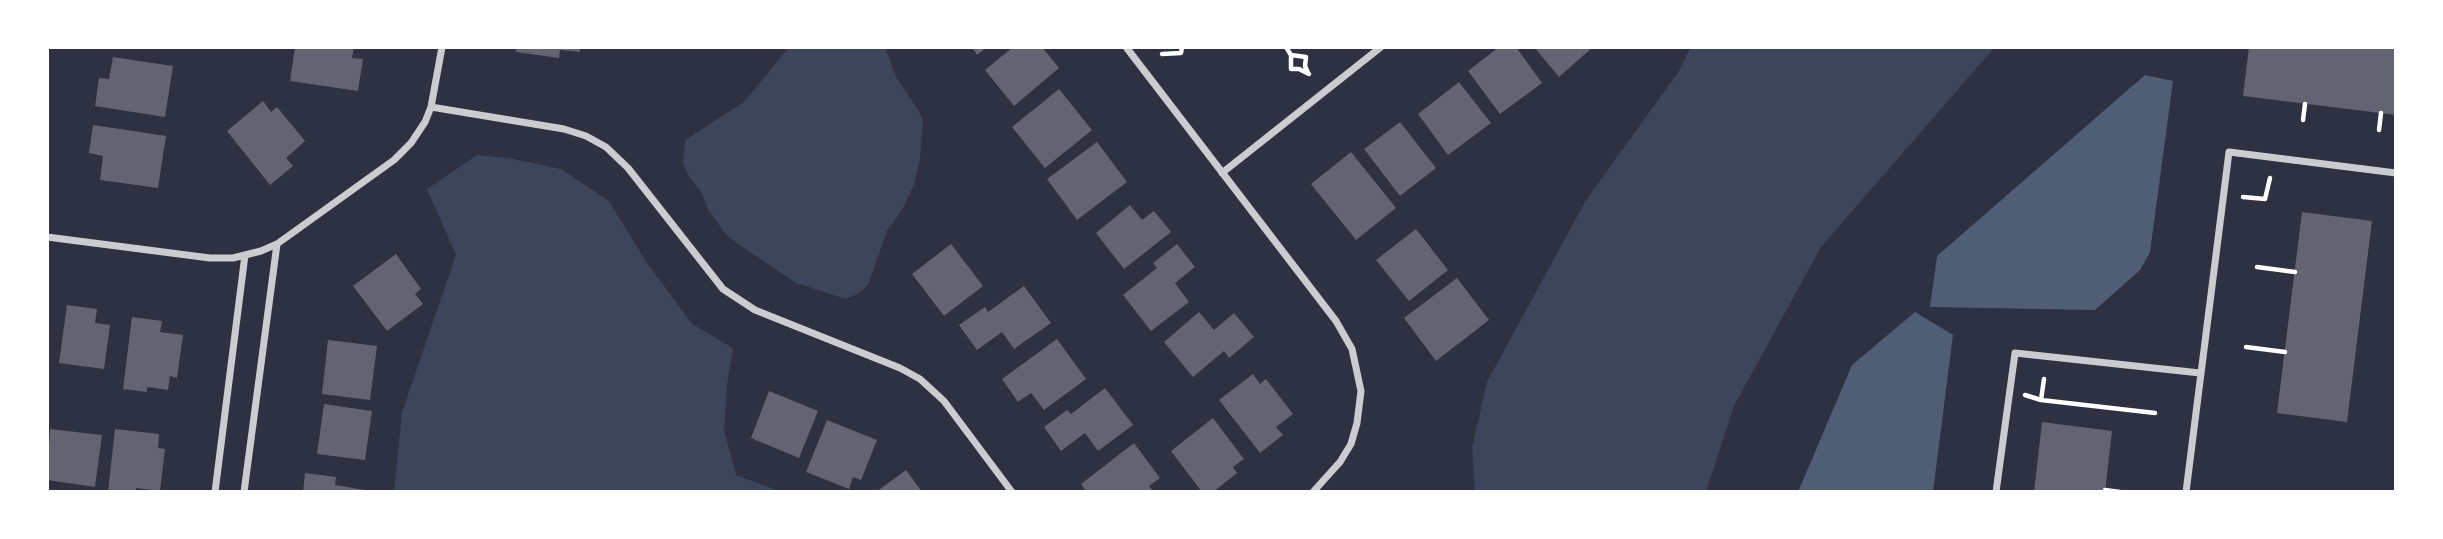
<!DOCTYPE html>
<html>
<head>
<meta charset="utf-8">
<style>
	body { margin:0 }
	#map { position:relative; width:2443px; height:539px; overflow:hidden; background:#2d3142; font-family:"Public Sans",sans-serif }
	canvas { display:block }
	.frame { position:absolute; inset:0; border:49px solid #fff; pointer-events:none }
</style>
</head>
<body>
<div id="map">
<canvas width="2443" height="539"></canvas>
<div class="frame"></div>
</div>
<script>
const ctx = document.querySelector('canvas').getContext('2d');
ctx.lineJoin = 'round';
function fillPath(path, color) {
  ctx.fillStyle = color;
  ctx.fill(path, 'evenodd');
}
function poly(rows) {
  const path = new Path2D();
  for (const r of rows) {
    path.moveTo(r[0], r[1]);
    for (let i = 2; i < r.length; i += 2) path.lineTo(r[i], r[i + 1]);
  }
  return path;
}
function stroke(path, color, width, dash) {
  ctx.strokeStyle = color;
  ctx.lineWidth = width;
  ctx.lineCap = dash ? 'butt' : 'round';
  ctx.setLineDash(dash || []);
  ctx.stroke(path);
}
fillPath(poly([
	[789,47,885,47,896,77,917,108,923,120,920,159,914,185,902,210,887,231,868,285,858,294,846,299,796,283,735,242,724,232,708,209,701,192,687,174,683,163,685,140,744,102],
	[1691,47,1995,47,1821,247,1734,406,1706,492,1475,492,1472,448,1487,382,1586,200,1679,71],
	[477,155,514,159,561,169,609,201,645,260,692,324,733,348,727,385,724,430,736,475,782,492,394,492,402,412,456,255,427,189]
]), '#3c4559');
fillPath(poly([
	[2145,75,2173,81,2150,252,2140,270,2095,310,1930,307,1937,256],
	[1915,312,1953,335,1933,492,1798,492,1852,365]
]), '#4f5d75');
fillPath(poly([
	[295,47,354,47,352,58,363,59,358,91,290,81],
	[517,47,580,47,580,52,560,50,559,58,516,52],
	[972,47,987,47,977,55],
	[1013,47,1042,47,1059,68,1014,106,985,70],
	[1499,47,1516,47,1542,83,1500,114,1468,71],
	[1534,47,1593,47,1559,77],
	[2249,47,2396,47,2396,115,2243,96],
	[113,57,173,66,165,117,95,106,99,78,109,79],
	[1459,82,1491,123,1448,155,1418,114],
	[1059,89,1092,130,1045,168,1012,127],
	[263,101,271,112,277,107,305,141,286,158,293,166,270,185,227,131],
	[1400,122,1436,168,1400,196,1364,149],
	[93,125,166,136,158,188,100,180,103,156,89,153],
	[1097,142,1127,182,1077,220,1047,179],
	[1351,152,1396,208,1356,240,1311,184],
	[1130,205,1142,220,1154,211,1171,232,1124,269,1096,233],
	[2302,212,2372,221,2347,422,2277,413],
	[1416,229,1448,270,1409,301,1376,260],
	[951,244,983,286,944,316,912,274],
	[1177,244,1195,267,1175,283,1189,302,1151,331,1123,295,1157,268,1153,263],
	[396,254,421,289,415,294,423,304,387,331,353,286],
	[1457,278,1489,320,1436,361,1404,318],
	[1024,286,1051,323,1014,349,1002,332,977,350,959,325,985,307,988,312],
	[67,305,97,309,95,323,110,325,104,369,59,363],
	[1199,312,1214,330,1234,313,1254,337,1229,358,1224,351,1193,377,1164,342],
	[132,317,162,321,160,332,183,335,177,378,170,376,168,390,147,387,147,392,123,389],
	[1057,339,1086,379,1044,410,1031,393,1018,402,1002,379],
	[328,340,377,346,370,400,322,394],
	[1253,374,1260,384,1266,379,1293,414,1276,427,1283,435,1260,453,1219,400],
	[1105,388,1133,425,1098,451,1085,433,1061,451,1044,427,1067,410,1071,414],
	[769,391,818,411,799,458,751,438],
	[324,404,372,411,365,460,317,454],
	[1213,418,1244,459,1233,467,1237,473,1213,492,1202,492,1171,451],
	[827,420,877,440,861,480,853,477,849,489,806,472],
	[2042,422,2112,431,2105,492,2034,492],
	[50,429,102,435,95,487,47,480],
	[115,429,159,434,158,448,165,449,160,491,136,488,136,492,108,492],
	[1134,443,1160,478,1149,486,1154,492,1087,492,1081,484],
	[906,470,922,492,876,492],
	[305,473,336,477,335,485,377,492,303,492]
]), '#626471');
stroke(poly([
	[1286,47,1291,55,1291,69,1299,69,1309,74],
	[1162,54,1181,53,1182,47],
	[1291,55,1306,57,1305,66,1308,73],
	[2303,120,2305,104],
	[2379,130,2381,113],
	[2243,197,2265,199,2270,178],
	[2257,267,2295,272],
	[2246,347,2285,352],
	[2044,379,2041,400,2155,413],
	[2025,395,2041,400],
	[2105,490,2120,492]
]), '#fff', 4.5);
stroke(poly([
	[1126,47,1336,321,1352,349,1361,391,1357,423,1351,444,1340,462,1313,492],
	[431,107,564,129,586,136,606,147,628,168,723,289,755,310,900,368,920,379,944,401,1012,492],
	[1222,173,1381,47],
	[47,237,210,258,233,258,261,251,277,244,394,160,411,143,425,122,431,107,442,47],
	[215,492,245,255],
	[244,492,277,244],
	[1996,492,2015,353,2200,373],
	[2186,492,2229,152,2396,173]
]), '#caccd0', 7);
</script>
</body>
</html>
